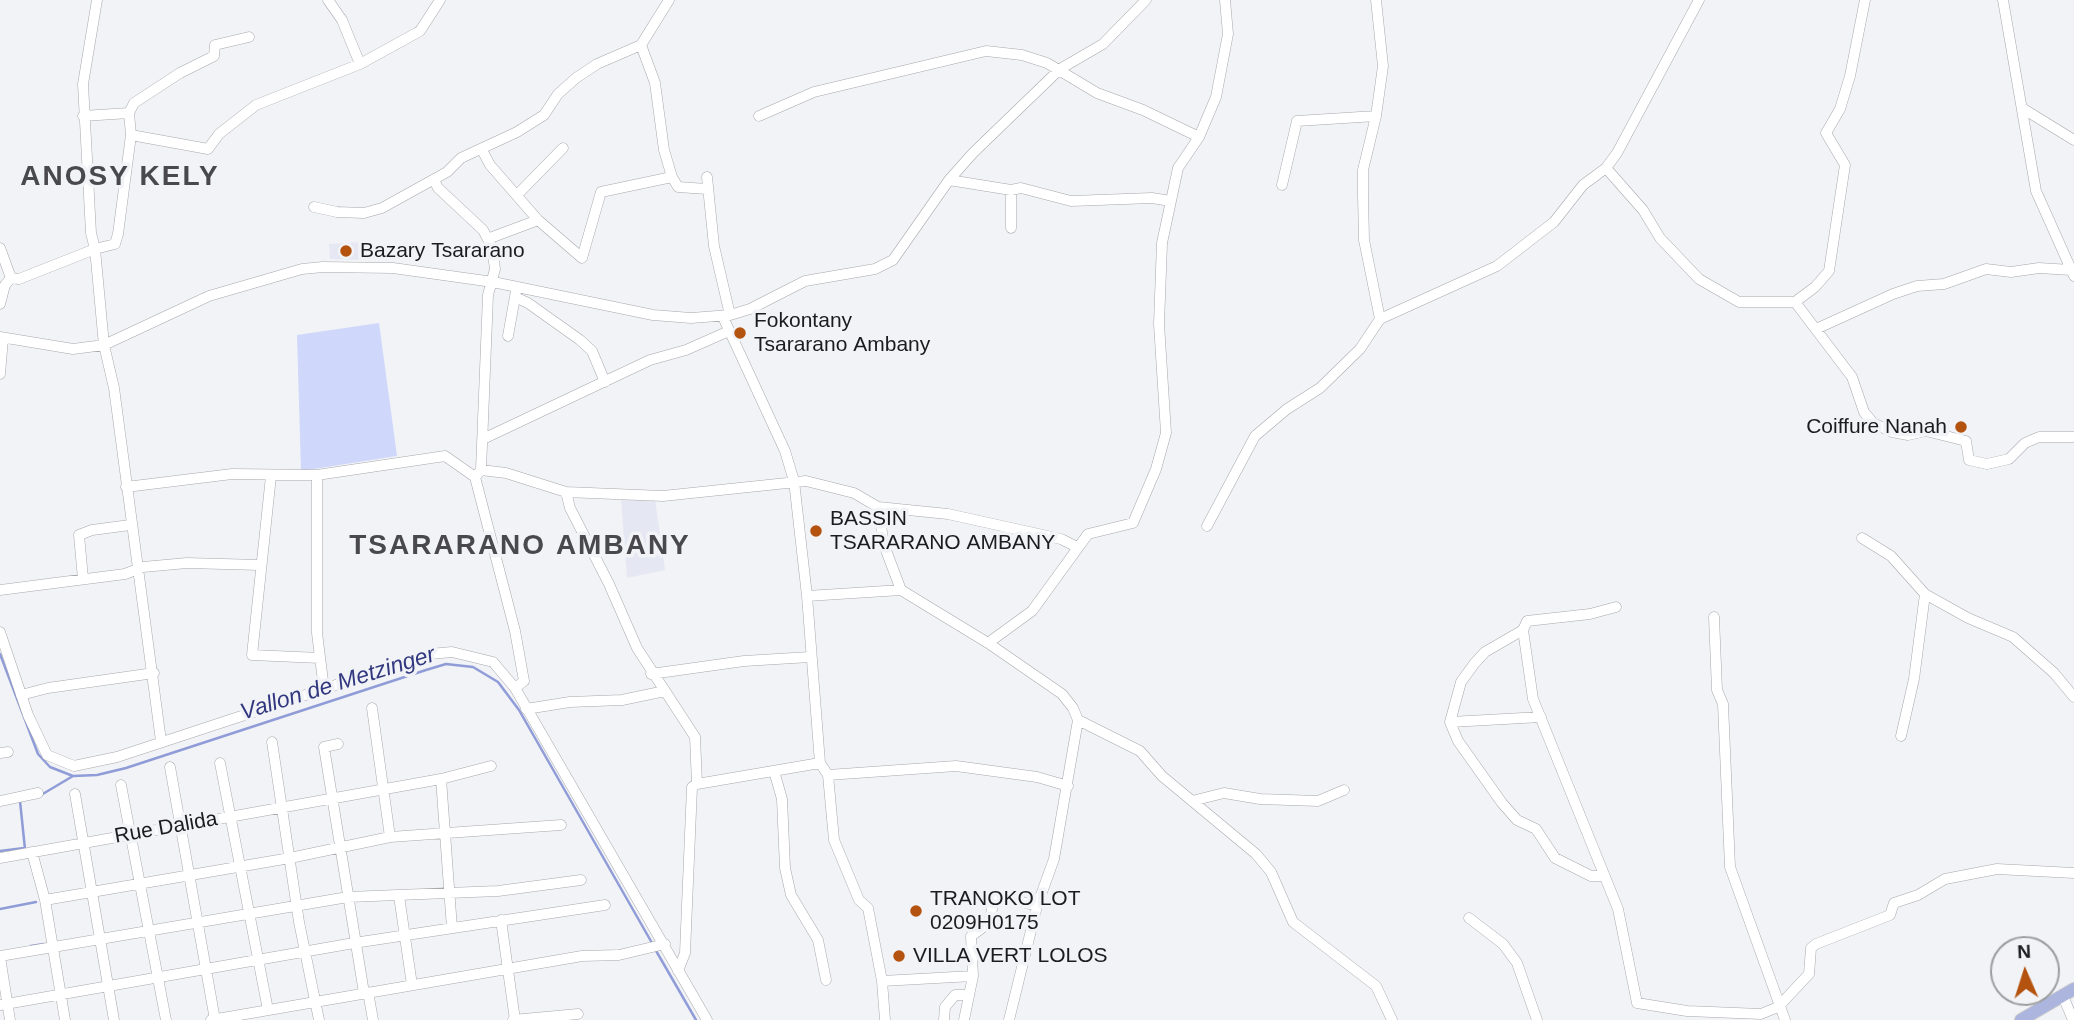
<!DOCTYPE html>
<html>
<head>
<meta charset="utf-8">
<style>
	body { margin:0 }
	#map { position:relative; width:2074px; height:1020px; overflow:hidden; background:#f2f3f7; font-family:Arial,sans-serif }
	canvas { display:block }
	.north { position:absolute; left:1990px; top:936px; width:70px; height:70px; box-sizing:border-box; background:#f2f3f7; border:2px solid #9c9da0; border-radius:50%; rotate:357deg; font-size:19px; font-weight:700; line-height:28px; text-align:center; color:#1c1c1e }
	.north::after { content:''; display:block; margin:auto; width:24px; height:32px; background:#b4530f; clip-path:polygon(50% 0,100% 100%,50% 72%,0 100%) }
</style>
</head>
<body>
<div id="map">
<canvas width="2074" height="1020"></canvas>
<div class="north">N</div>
</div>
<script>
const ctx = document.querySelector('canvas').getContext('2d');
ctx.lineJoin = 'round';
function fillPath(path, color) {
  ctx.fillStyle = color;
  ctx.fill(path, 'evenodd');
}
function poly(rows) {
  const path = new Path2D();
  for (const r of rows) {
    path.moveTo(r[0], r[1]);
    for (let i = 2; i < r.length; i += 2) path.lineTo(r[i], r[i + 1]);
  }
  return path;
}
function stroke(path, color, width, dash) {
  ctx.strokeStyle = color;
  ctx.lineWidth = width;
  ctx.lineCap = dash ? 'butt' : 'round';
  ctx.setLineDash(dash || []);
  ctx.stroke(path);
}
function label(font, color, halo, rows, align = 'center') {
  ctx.font = font + ' Arial,sans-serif';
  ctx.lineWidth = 7;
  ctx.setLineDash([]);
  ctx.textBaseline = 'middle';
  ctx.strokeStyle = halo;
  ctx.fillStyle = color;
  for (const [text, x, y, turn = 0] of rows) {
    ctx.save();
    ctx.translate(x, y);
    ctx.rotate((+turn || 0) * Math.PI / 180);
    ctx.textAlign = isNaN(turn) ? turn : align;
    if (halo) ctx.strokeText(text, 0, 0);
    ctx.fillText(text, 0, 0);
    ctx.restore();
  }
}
fillPath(poly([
	[362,242,363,260,330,259,329,244],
	[655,499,665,570,627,578,621,500]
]), '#e5e8f3');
fillPath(poly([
	[379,323,397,456,301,471,297,335]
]), '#cfd7fa');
stroke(poly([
	[0,654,38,754,50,767,73,776,97,775,126,768,426,670,446,664,473,667,498,682,519,710,652,943],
	[41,795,73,776],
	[20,801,25,849],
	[0,851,24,848],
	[0,909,36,902],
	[31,946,44,944],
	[655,949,696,1020]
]), '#8f9cd7', 2.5);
const minor = poly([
	[328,0,342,20,360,64],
	[1376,0,1383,66,1376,116,1363,170,1363,195,1364,240,1380,319],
	[2003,0,2036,191,2074,276],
	[641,45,655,83,664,150,672,177,678,187,707,189],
	[2022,108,2074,140],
	[83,116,129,113],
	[759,116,814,92,986,51,1022,55,1047,63,1097,93,1143,110,1199,137],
	[131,135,208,149,219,134,256,105,360,64,420,31,440,0],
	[482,150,490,165,538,220,582,258,601,192,672,177],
	[1606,168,1643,210,1660,238,1699,279,1739,302,1795,302,1852,377,1864,412,1873,423,1892,432,1908,435,1926,431,1966,441,1969,460,1987,464,2009,459,2025,443,2039,437,2074,437],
	[707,177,714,246,730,315],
	[434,180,438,188,483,230,492,247,495,269,488,295,481,470],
	[949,180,1011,190,1021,188,1071,201,1152,198,1171,201],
	[1282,185,1297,121,1376,116],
	[518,194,563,148],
	[314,207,337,212,364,213,382,208,447,172,461,158,517,132,544,115,558,94,576,78,597,64,641,45,669,0],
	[1011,228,1011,190],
	[490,238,538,220],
	[0,248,11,278],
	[11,278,19,279,95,249,91,233,83,84,97,0],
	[515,297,528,303,580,340,592,351,605,382],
	[1795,302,1815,287,1829,271,1845,165,1826,133,1840,109,1850,76,1865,0],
	[0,304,5,285,11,278],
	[723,317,785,451,794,481,807,596,820,763,828,775,834,840,859,900,868,908,882,981,885,1020],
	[1816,329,1893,294,1917,286,1944,284,1986,269,2011,272,2039,268,2071,270],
	[508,336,516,291],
	[0,337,73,349,104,345,209,296,302,269,323,267,393,268,493,282,653,315,691,318,730,315,750,309,805,281,875,269,893,260,949,180,973,153,1060,69,1103,44,1146,0],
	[0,374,3,338],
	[483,439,650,360,686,350,729,331],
	[317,475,317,633,324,689],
	[271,476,252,655,320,658],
	[475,477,515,631,524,681,515,688],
	[126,487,232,474,317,475,445,456,475,477,481,470,506,473,566,492,570,508,609,584,637,648,695,737,697,784,692,787,685,953,678,971],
	[566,492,663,496,806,481,854,493,878,507,948,514,1061,539,1077,547],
	[878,507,884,545,901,590],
	[1207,526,1255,436,1287,409,1320,388,1360,349,1380,319,1497,266,1554,222,1583,185,1606,168,1617,153,1699,0],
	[1862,538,1891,556,1925,594,1968,618,2013,637,2054,673,2074,697],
	[83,579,79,535,92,530,130,525],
	[0,590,125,574,143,567,187,563,260,565],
	[807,596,901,590,988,643,1062,694,1073,708,1078,720,1054,859,1037,906,1009,1020],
	[1714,617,1717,690,1723,704,1730,867,1785,1020],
	[1523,630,1533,699,1618,909,1637,1003,1687,1011,1761,1014,1778,1007,1809,974,1811,948,1816,944,1890,915,1894,903,1918,895,1945,879,1997,869,2074,873],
	[0,632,28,715,47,755,74,766,117,757,430,654,452,652,493,662,515,688,707,1020],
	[988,643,1032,611,1088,534,1133,523,1156,469,1166,433,1159,324,1162,243,1178,168,1199,137,1216,97,1228,34,1225,0],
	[651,674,744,661,810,657],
	[21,695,48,688,154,673],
	[372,708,390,837],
	[526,709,570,702,622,700,665,691],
	[1078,720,1140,751,1162,776,1256,854,1271,872,1293,922,1376,986,1392,1020],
	[1450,722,1541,717],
	[1901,736,1914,679,1925,594],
	[161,741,114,388,104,345,95,249,115,244,118,234,131,135,129,113,134,103,180,73,214,56,215,45,249,37],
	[272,742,299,922,319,1020],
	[338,744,324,747,364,993],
	[0,753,8,752],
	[220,763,268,1010],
	[170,767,215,1020],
	[774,771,782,799,785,868,791,895,818,940,826,980],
	[828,775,956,766,1037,777,1068,786],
	[441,779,452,928],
	[697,784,820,763],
	[121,785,166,1020],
	[75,794,114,1020],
	[0,801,38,793],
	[1192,801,1224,793,1260,799,1318,801,1344,790],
	[32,852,45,900,65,1020],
	[0,858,441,779,491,766],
	[1604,876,1591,876,1555,858,1536,829,1517,820,1502,803,1458,741,1450,722,1461,682,1474,664,1485,652,1523,630,1527,621,1590,614,1616,607],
	[399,896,412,985],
	[45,900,290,858,390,837,561,825],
	[1469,918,1503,944,1517,963,1537,1020],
	[501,920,515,1020],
	[0,956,348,897,498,891,581,880],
	[0,957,10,1020],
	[882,981,973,976],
	[368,992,373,1020],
	[2063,996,2073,1020],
	[0,1005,354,943,605,905],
	[211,1020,582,956,619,955,665,944],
	[513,1020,578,1014],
	[944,1020,945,1007,955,995,969,995],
	[964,1020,973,976,971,936,989,923,995,895,1037,906]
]);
const major = poly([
	[2021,1020,2074,989]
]);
stroke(minor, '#a7a8ab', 11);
stroke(major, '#cdcdce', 14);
stroke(minor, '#fff', 10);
stroke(major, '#acb5de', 12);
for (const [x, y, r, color] of [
	[346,251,7,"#b4530f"],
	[740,333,7,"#b4530f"],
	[1961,427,7,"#b4530f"],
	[816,531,7,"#b4530f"],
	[916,911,7,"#b4530f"],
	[899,956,7,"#b4530f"]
]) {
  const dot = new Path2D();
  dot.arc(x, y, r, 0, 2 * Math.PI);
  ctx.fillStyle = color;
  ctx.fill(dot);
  stroke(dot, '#f2f3f7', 2.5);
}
label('21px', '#1c1c1e', '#f2f3f7', [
	["Bazary Tsararano",360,251],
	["Fokontany",754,321],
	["Tsararano Ambany",754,345],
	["Coiffure Nanah",1947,427,"right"],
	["BASSIN",830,519],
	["TSARARANO AMBANY",830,543],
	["TRANOKO LOT",930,899],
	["0209H0175",930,923],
	["VILLA VERT LOLOS",913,956]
], 'left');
label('21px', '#1c1c1e', '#f2f3f7', [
	["Rue Dalida",166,828,-10]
]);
label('italic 23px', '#31387f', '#f2f3f7', [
	["Vallon de Metzinger",338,684,-17]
]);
ctx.letterSpacing = '2px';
label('bold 28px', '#49494d', '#f2f3f7', [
	["ANOSY KELY",120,177],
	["TSARARANO AMBANY",520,546]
]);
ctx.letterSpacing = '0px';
</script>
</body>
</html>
